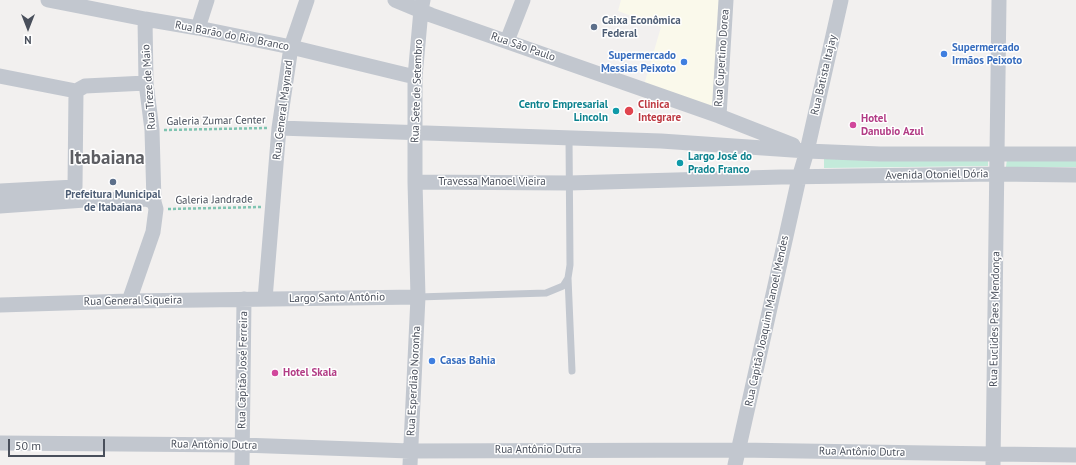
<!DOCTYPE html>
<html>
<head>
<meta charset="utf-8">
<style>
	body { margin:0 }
	#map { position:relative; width:1076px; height:465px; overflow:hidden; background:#f2f0ef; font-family:"PT Sans",sans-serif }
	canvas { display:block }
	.north { position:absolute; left:8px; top:8px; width:40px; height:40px; -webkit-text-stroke:3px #fff; paint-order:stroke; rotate:180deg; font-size:11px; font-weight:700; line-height:16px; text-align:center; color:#494f5b }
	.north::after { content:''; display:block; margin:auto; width:14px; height:18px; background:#494f5b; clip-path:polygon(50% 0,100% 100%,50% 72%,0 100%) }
	.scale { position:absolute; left:8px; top:439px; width:97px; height:18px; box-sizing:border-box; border:2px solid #494f5b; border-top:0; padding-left:5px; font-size:12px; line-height:14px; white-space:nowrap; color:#494f5b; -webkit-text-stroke:3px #fff; paint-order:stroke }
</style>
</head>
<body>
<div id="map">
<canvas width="1076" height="465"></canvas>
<div class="north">N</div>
<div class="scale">50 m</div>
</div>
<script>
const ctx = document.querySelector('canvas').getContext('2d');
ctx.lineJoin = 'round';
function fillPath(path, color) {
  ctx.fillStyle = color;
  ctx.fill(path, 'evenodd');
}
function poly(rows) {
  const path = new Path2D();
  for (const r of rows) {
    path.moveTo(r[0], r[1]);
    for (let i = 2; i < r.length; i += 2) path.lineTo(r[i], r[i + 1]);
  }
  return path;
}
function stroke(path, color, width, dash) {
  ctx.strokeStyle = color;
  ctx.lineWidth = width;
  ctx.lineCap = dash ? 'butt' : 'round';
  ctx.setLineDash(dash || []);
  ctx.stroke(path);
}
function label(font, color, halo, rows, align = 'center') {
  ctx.font = font + ' "PT Sans",sans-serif';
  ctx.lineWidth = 3;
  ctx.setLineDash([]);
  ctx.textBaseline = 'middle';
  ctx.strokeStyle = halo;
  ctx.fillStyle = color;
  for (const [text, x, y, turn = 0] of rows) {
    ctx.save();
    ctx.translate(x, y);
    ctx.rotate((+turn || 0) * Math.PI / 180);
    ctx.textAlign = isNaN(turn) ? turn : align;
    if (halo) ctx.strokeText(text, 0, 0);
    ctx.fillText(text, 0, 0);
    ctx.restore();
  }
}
fillPath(poly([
	[621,0,722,0,714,109,644,85,661,27,618,11]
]), '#faf9eb');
fillPath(poly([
	[824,159,988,160,988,166,824,168],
	[1007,159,1076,161,1076,167,1006,167]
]), '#c3eada');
stroke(poly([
	[164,130,267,128],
	[168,209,261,207]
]), '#7fc4b1', 2.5, [3, 2]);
stroke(poly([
	[568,278,572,371],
	[418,297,546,293,563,286,568,278,570,265,569,137]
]), '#c2c7cf', 7);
stroke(poly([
	[48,0,145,19,198,28,291,47,415,77],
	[395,0,431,15,719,116,793,145],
	[145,19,146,83,152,130,154,202],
	[198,28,207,0],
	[507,41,523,0],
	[0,76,76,91,75,187,0,191],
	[76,91,85,86,146,83],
	[719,116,726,0],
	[279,128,661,141,807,151,880,154,1076,154],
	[415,182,569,183,781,177,997,174,1076,175],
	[0,206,85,200,147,199,154,202,156,209,153,232,129,301],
	[265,299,279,128,291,47,307,0],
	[0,305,129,301,418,297],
	[0,443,242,445,410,451,739,450,993,454,1076,455],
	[242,465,244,299],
	[410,465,418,297,415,182,415,77,421,10,423,0],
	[735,465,799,178,807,151,841,0],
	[993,465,999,0]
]), '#c2c7cf', 15);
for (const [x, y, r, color] of [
	[594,27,4,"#5c6f8a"],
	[944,54,4,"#3f7fe0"],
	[684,62,4,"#3f7fe0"],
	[616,111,4,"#0f9aa8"],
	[629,111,5,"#e0444e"],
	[853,125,4,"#d1479c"],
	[680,163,4,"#0f9aa8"],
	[113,182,4,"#5c6f8a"],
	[432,361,4,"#3f7fe0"],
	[275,373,4,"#d1479c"]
]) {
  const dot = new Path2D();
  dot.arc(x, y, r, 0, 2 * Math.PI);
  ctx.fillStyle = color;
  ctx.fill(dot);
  stroke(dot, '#fff', 1.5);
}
label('bold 11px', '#4e5e75', '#fff', [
	["Caixa Econômica",602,21],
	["Federal",602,34],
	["Prefeitura Municipal",113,195,"center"],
	["de Itabaiana",113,208,"center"]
], 'left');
label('11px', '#494f5b', '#fff', [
	["Rua Barão do Rio Branco",232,36,11],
	["Rua São Paulo",523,47,19],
	["Rua Cupertino Dorea",722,58,-86],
	["Rua Batista Itajay",824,75,-77],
	["Rua Treze de Maio",149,87,-94],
	["Rua Sete de Setembro",417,91,-88],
	["Rua General Maynard",283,110,-83],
	["Galeria Zumar Center",216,121,-1],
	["Avenida Otoniel Dória",937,175,-1],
	["Travessa Manoel Vieira",492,182],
	["Galeria Jandrade",214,200,-1],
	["Largo Santo Antônio",337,298,-1],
	["Rua General Siqueira",133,301,-1],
	["Rua Euclides Paes Mendonça",995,319,-89],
	["Rua Capitão Joaquim Manoel Mendes",767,321,-78],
	["Rua Capitão José Ferreira",243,370,-89],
	["Rua Esperdião Noronha",414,381,-87],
	["Rua Antônio Dutra",214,445,1],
	["Rua Antônio Dutra",538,450],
	["Rua Antônio Dutra",862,452,1]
]);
label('bold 11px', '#366cbe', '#fff', [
	["Supermercado",952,48],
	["Irmãos Peixoto",952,61],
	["Supermercado",676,56,"right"],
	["Messias Peixoto",676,69,"right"],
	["Casas Bahia",440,361]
], 'left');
label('bold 11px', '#0d838f', '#fff', [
	["Centro Empresarial",608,105],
	["Lincoln",608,118],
	["Largo José do",688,157,"left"],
	["Prado Franco",688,170,"left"]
], 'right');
label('bold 11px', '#be3a42', '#fff', [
	["Clinica",638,105],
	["Integrare",638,118]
], 'left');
label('bold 11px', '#b23c85', '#fff', [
	["Hotel",861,119],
	["Danubio Azul",861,132],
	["Hotel Skala",283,373]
], 'left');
label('bold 19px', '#5d5e63', '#fff', [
	["Itabaiana",107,159]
]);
</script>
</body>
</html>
